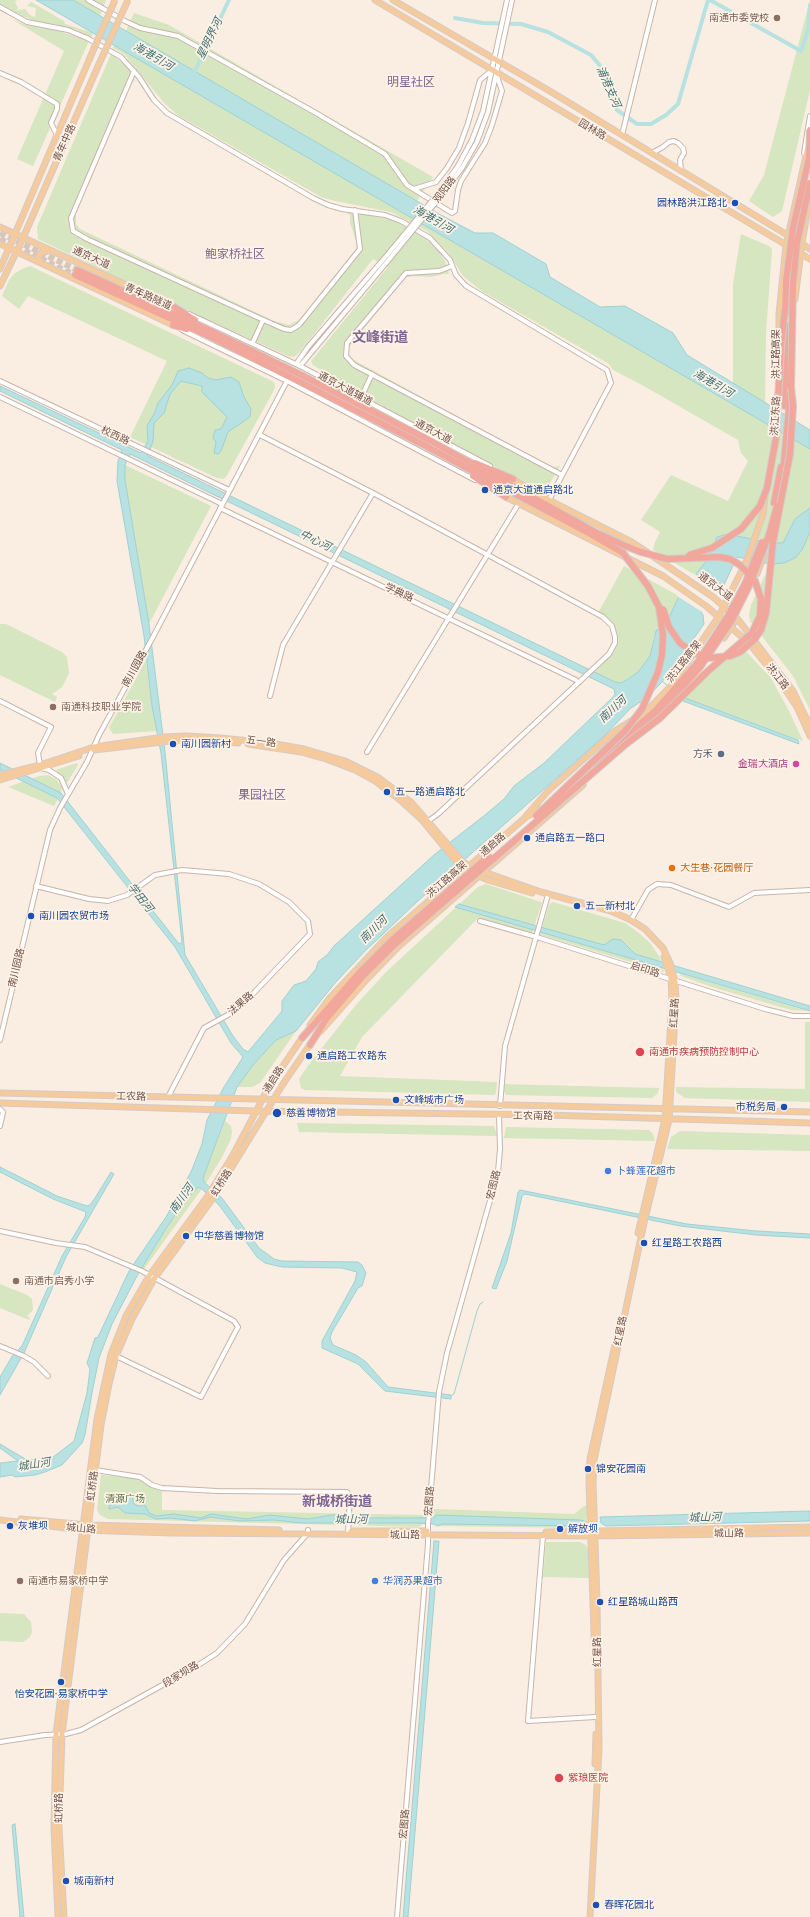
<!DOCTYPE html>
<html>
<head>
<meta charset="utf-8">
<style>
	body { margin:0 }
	canvas { display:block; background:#faede1 }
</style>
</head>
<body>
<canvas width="810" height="1917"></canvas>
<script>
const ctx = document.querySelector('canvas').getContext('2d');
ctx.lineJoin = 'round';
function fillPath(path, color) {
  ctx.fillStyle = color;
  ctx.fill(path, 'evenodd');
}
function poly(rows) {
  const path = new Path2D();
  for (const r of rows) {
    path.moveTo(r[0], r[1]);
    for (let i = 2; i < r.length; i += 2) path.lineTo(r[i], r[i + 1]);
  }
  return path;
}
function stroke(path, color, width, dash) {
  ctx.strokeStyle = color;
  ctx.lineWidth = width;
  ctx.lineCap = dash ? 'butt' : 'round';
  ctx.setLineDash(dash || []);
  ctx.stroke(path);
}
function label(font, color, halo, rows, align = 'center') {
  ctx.font = font + ' "DejaVu Sans","Noto Sans SC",sans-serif';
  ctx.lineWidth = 3.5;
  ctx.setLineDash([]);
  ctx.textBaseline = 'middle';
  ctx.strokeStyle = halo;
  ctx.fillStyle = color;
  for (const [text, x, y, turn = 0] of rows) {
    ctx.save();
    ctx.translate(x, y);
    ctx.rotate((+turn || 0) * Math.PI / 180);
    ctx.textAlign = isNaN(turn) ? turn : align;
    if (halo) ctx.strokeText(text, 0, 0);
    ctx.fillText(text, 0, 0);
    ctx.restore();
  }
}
fillPath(poly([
	[0,0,17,0,15,2,18,8,17,10,25,9,30,15,35,17,36,8,27,6,31,2,64,21,65,24,93,33,91,37,75,29,37,22,14,12,0,4],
	[73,0,106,0,100,16],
	[810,0,810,90,782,211,773,217,749,201,764,175],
	[134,13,169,25,433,177,417,201,126,31],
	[13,20,30,26,55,30,89,41,33,166,17,159,64,51],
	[114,45,810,449,810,508,795,519,783,543,771,543,727,534,717,537,707,560,695,575,653,550,655,542,660,532,641,520,671,475,728,501,748,461,741,453,738,440,642,385,613,370,609,364,483,292,463,276,448,252,427,231,391,212,335,201,321,197,179,116,165,104,124,54,113,48],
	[111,54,129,68,135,80,131,83,76,213,76,224,80,229,274,321,289,325,299,320,356,249,357,243,350,223,350,215,347,213,364,214,396,221,426,239,436,248,445,261,449,274,444,274,431,277,413,276,405,278,350,346,348,352,350,358,484,431,553,467,560,466,546,490,541,490,425,431,368,399,313,365,311,361,388,267,373,259,299,353,294,357,288,356,147,292,38,239,37,227],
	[741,234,769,246,772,249,766,333,765,404,733,383,733,284],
	[30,266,274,382,275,387,273,392,226,477,223,479,217,478,130,437,167,361,28,296,19,309,2,296,9,280,15,273,24,268],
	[125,465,211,506,149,624,125,480],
	[810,532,810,710,793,676,750,621,749,615,751,605,770,564,802,550],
	[624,566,679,596,668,620,654,635,650,656,645,663,638,672,621,683,610,681,594,673,606,660,614,648,614,628,608,619,598,613],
	[0,624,6,624,62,652,67,657,69,673,62,687,52,694,57,697,55,702,0,675],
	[734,644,739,644,771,678,789,711,803,741,685,698,711,672,726,651],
	[146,660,152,706,157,731,113,734,109,728],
	[77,763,78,765,67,783,56,770],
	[48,775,57,780,62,788,61,793,54,806,8,787,39,776],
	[486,884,541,902,542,903,532,933,478,918,362,1037,340,1076,497,1082,496,1093,494,1095,305,1090,301,1088,299,1079,307,1067,355,1006,386,972,478,887],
	[553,902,625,923,639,933,650,943,659,956,664,972,541,935,540,934,549,905],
	[679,973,807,1011,791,1010,712,987,681,976],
	[805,1022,810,1022,810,1102,685,1098,676,1092,676,1087,805,1089],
	[296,1031,260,1083,252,1087,237,1087,253,1065,276,1040],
	[504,1084,617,1087,659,1088,657,1094,652,1098,506,1095,504,1091],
	[225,1121,231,1126,232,1132,231,1139,221,1159,206,1183,144,1269,141,1269,165,1230,204,1176],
	[297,1123,494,1126,497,1136,299,1132],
	[506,1127,649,1130,653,1134,655,1141,504,1138],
	[680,1131,810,1135,810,1151,667,1149,671,1137],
	[0,1284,27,1295,32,1299,33,1310,27,1316,30,1318,29,1320,0,1308],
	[101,1475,139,1479,162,1490,162,1510,424,1515,422,1525,418,1527,108,1519,100,1515,97,1510],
	[584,1506,587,1506,586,1525,577,1528,438,1526,433,1524,434,1509,574,1514],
	[546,1542,580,1542,586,1545,588,1550,589,1578,543,1577],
	[0,1613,24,1614,31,1622,32,1632,30,1637,23,1642,0,1641]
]), '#d5e6c1');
const water = poly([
	[36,0,73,0,439,214,475,233,493,233,546,264,550,277,600,307,625,306,673,333,687,355,810,430,810,449,36,0],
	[189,368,202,373,208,378,216,380,231,377,239,382,244,397,251,409,250,417,228,432,221,451,218,454,214,453,216,442,213,438,215,430,221,429,227,417,202,392,202,386,181,381,170,394,164,413,154,423,153,441,148,456,615,682,621,683,628,679,638,672,645,663,650,656,656,631,668,620,679,596,707,560,717,537,727,534,771,543,783,543,795,519,810,508,810,532,802,550,795,558,784,563,770,564,737,557,724,585,715,588,700,610,703,615,704,624,668,675,648,697,631,708,604,736,419,900,365,951,335,983,296,1031,276,1040,253,1065,237,1087,203,1178,204,1182,222,1198,259,1248,274,1259,282,1261,358,1262,362,1265,366,1273,362,1286,358,1288,332,1332,330,1338,333,1345,356,1355,366,1362,388,1387,451,1395,451,1399,385,1391,358,1364,322,1348,322,1341,355,1281,357,1272,342,1268,282,1267,265,1263,257,1257,219,1205,202,1189,198,1187,182,1205,165,1230,137,1276,112,1324,99,1358,92,1393,85,1435,82,1443,62,1465,45,1472,35,1475,15,1477,12,1475,0,1477,0,1463,18,1461,0,1448,0,1444,27,1460,52,1458,74,1441,87,1393,90,1369,87,1363,95,1338,98,1337,129,1271,166,1217,191,1172,202,1144,207,1120,224,1087,243,1057,231,1043,175,947,57,798,0,770,0,763,61,793,179,944,182,942,161,753,152,706,144,636,117,481,118,461,122,450,0,391,0,386,141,453,148,441,147,426,155,412,158,403,172,385,178,371,189,368],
	[130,454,614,689,615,694,612,698,544,763,514,786,504,799,485,815,435,854,334,946,328,954,318,962,316,969,306,981,294,985,282,1001,282,1011,248,1052,243,1049,233,1036,185,955,165,752,149,624,125,480,125,465,130,454],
	[685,698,798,740,799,744,683,701,685,698],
	[459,904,604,945,613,939,621,940,635,954,810,1006,810,1011,455,907,459,904],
	[0,1167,57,1196,87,1206,90,1205,95,1198,111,1172,114,1174,66,1257,24,1353,0,1395,0,1377,13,1355,22,1346,62,1256,85,1217,86,1212,53,1199,0,1172,0,1167],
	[520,1190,687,1224,756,1231,810,1234,810,1238,756,1235,680,1226,525,1194,522,1196,507,1261,496,1289,492,1288,511,1233,518,1192,520,1190],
	[128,1493,132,1496,134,1504,137,1506,145,1505,149,1513,156,1516,174,1514,201,1518,211,1514,247,1519,269,1515,308,1519,332,1515,361,1518,418,1518,435,1517,436,1515,581,1520,587,1522,584,1526,442,1524,438,1526,433,1524,418,1523,301,1523,274,1520,240,1521,210,1517,195,1521,171,1518,156,1519,145,1514,125,1513,118,1507,109,1509,111,1494,119,1497,128,1493],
	[810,1511,810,1521,606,1526,601,1523,600,1517,810,1511],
	[434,1541,439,1541,408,1917,403,1917,434,1541],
	[15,1824,24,1917,20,1917,12,1825,15,1824]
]);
fillPath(water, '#b8e1e2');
stroke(water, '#9fd1d3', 1);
fillPath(poly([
	[693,573,717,589,702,612,677,596]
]), '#faede1');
stroke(poly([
	[663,682,668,686],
	[451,1396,454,1394,477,1311,480,1304,483,1302]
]), '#9fd1d3', 1);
stroke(poly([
	[710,0,801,51,808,30,810,5],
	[455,18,483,23,521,24,548,32,591,55,602,68,617,110,637,124,651,124,666,115,678,104,708,0],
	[193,75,229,0]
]), '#b8e1e2', 4);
stroke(poly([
	[0,233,77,270],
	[0,239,75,275]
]), '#d8c6bb', 6, [6, 3]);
const minor = poly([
	[88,0,125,21,140,28,178,36,316,113,385,154,407,185,452,213,455,211,458,190,461,181,485,143,492,125,502,91,496,74],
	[0,7,27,22,68,30,87,38,121,57,139,77,154,100,167,113,313,198,328,205,342,209,385,215,401,221,430,238,450,260,456,275,466,286,607,370,611,383,549,500],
	[134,71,71,218,73,231,87,239,259,318,284,329,291,330,299,325,360,249,355,210],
	[0,73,21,82,57,104,57,109,51,123,57,135],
	[622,135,655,0],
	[652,153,663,147,669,142,674,141,678,143,683,148,684,153,680,160,681,171],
	[804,153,810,116],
	[458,166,472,140,483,111,507,0],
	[462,168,477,142,488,112,512,0],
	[414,189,436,182,447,168,459,148,468,123,480,80,491,71],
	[452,266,439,271,406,273,347,343,346,356,354,365,562,475],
	[189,314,300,366,490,466],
	[182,330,287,381,475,480],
	[253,342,263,320],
	[296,364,308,347,388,254],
	[300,366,392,256],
	[0,381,229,490],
	[0,397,222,504],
	[361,398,372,374],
	[260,435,373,493,603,617,612,626,615,637,615,643,609,654,438,814,427,822],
	[220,508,576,680],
	[270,696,283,645,373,493],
	[0,701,51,727,38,753,40,765],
	[367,752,519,503],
	[41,768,49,770,61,778,68,794],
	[36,886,89,899,108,901,127,895,155,875,182,870,229,874,259,884,289,902,308,921,310,934,247,1000,235,1011,204,1028,168,1097],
	[631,920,648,890,657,884,671,885,729,907,754,893,810,890],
	[480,921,540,938,765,1009,793,1016,810,1016],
	[0,1040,50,830,60,808,87,762,99,735,153,637,287,381],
	[500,1106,505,1046,548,895],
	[0,1109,3,1112,0,1126],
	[0,1231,56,1243,85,1247,142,1271,234,1321,238,1327,201,1397,116,1356],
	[0,1346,24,1356,34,1362,48,1376],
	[95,1470,140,1477,152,1485,162,1488,217,1491,347,1492,350,1496,348,1534],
	[543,1536,528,1721,595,1717],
	[0,1742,45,1735,66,1734,81,1730,197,1666,217,1653,245,1624,284,1560,308,1533,308,1530],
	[397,1917,428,1544,428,1525,439,1392,447,1353,498,1172,500,1149,499,1116]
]);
const major = poly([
	[375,0,788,246],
	[393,0,548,90,789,236],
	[0,227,174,307],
	[799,242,810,249],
	[0,244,173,325],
	[798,252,810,259],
	[41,262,39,260,39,255,42,252,49,251],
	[0,269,89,60],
	[0,286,23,238,99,64],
	[795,299,802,243,810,197],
	[779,345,779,314,786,245,808,147],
	[513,479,549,500,630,541,647,552],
	[506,497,663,576,706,606,748,642,779,680,797,707,810,736],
	[654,557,713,597,736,617,793,691,810,726],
	[757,574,764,555],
	[724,638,735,621],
	[683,692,699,672],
	[631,727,672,685,719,616,747,560,763,514,765,496],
	[248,744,301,752,326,759,355,770,375,781,400,800,422,820,459,865,468,871],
	[94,750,188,739,238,743],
	[0,775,40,765,94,747,164,737,186,736,221,738,270,743,304,749,345,761,379,778,411,802,463,862,472,867],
	[0,780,79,756],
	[526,816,548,791,615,731,631,721],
	[481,871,541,892,611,911,631,920,645,929,663,948,670,963,675,982,676,999,669,1120,644,1223,594,1460,593,1483,597,1601,599,1749,590,1917],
	[477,875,488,880,532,893],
	[310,1025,329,999,387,937,526,817,541,809],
	[320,1032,367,979,399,946,583,785],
	[0,1093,810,1112],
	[0,1103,255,1111,547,1115,810,1123],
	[638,1233,665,1119,672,1001,671,978,664,957],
	[21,1519,88,1525,279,1530],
	[0,1520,82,1530,172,1533,591,1536,810,1533],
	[351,1531,427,1531],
	[546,1532,810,1527],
	[595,1664,589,1483,590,1459,618,1331],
	[595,1764,596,1734],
	[58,1917,54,1828,56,1734,97,1419,111,1354,126,1316,149,1276,207,1197,233,1155,270,1085,304,1035],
	[64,1917,59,1828,62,1734,101,1425,109,1384,116,1356,132,1319,154,1279,211,1201,283,1084,311,1043]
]);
const highway = poly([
	[77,270,213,332,299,374,431,441,597,533,623,545,641,552],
	[75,275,213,338,426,446,583,530,623,553],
	[174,307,195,320],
	[785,314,786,281],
	[173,325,187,329],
	[785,406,785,325],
	[475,463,513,479],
	[783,473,791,387,793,284],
	[473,476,506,497],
	[774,503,781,467],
	[643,728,667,705,700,667],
	[591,767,656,710,698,662],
	[302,1038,359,973],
	[310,1045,327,1018,363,976]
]);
stroke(minor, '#cab4a9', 6);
stroke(major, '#d4cbc9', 7);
stroke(highway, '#d4cbc9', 8);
stroke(minor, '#fff', 4);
stroke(major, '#f5ca9d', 5);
stroke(highway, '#f1a79c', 6);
const minorBridge = poly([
	[388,254,436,196,458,166],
	[392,256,440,197,462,168]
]);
const majorBridge = poly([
	[89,60,115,0],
	[99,64,128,0]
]);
const highwayBridge = poly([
	[809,157,810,130],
	[786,281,793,228,810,154],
	[793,284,797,243,810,183],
	[689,555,712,548,741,529,760,506,767,488,776,438,781,346,785,309],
	[663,609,669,627,680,643,694,653,709,658,730,656,740,652,754,640,761,630,766,613,773,542,790,454,793,406,791,387],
	[698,662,728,616,745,584,762,542],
	[700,667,732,620,749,586,769,535,777,506],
	[536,816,625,731,642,709,658,672,662,655,663,635,659,607,648,586,623,553],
	[359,973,391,941,489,856],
	[363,976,394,945,626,744,660,718,708,671,752,633,760,616,761,599,755,581,740,565,730,559,719,557,667,559,641,552]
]);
stroke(minorBridge, '#cab4a9', 6, []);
stroke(majorBridge, '#d4cbc9', 7, []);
stroke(highwayBridge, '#d4cbc9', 8, []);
stroke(minorBridge, '#fff', 4);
stroke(majorBridge, '#f5ca9d', 5);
stroke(highwayBridge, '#f1a79c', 6);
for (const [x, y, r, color] of [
	[777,18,4,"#8d6e63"],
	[735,203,4,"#1a4fb4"],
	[485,490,4,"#1a4fb4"],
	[53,707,4,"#8d6e63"],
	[173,744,4,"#1a4fb4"],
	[721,754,4,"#5c6f8a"],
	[796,764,4,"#d1479c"],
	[387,792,4,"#1a4fb4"],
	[527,838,4,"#1a4fb4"],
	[672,868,4,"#e8710a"],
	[577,906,4,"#1a4fb4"],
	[31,916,4,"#1a4fb4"],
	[640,1052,5,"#e0444e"],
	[309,1056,4,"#1a4fb4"],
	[396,1100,4,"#1a4fb4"],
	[784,1107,4,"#1a4fb4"],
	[277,1113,5,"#1a4fb4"],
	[608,1171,4,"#3f7fe0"],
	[186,1236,4,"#1a4fb4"],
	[644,1243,4,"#1a4fb4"],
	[16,1281,4,"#8d6e63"],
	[588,1469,4,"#1a4fb4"],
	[10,1526,4,"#1a4fb4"],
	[560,1529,4,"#1a4fb4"],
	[20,1581,4,"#8d6e63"],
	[375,1581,4,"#3f7fe0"],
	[600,1602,4,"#1a4fb4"],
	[61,1682,4,"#1a4fb4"],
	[559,1778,5,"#e0444e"],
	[66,1881,4,"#1a4fb4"],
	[596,1905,4,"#1a4fb4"]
]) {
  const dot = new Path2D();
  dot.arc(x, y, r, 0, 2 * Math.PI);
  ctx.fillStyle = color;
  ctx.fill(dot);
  stroke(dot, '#fef2e7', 1.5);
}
label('10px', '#785e54', '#fef2e7', [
	["南通市委党校",769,18,"right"],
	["南通科技职业学院",61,707],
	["南通市启秀小学",24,1281],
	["南通市易家桥中学",28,1581]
], 'left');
label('10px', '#70534a', '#fef2e7', [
	["园林路",592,130,31],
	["青年中路",65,143,-66],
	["观阳路",445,190,-53],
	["通京大道",91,258,24],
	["青年路隧道",148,297,24],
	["洪江路高架",776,354,-90],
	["通京大道辅道",345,389,28],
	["洪江东路",776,416,-86],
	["通京大道",433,432,28],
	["校西路",115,436,25],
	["通京大道",715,587,37],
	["学典路",399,593,25],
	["洪江路高架",684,662,-52],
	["南川园路",135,669,-61],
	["洪江路",777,677,52],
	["五一路",261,742,7],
	["通启路",493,845,-41],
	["洪江路高架",447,880,-41],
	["南川园路",17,968,-77],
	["启印路",645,970,17],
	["法果路",241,1004,-41],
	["红星路",675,1013,-87],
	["通启路",274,1080,-58],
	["工农路",131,1097,1],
	["工农南路",533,1116],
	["虹桥路",222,1183,-58],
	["宏图路",494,1185,-76],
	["红星路",621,1331,-79],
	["虹桥路",93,1486,-83],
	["宏图路",430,1501,-86],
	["城山路",81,1529,5],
	["城山路",729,1534,-1],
	["城山路",405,1535],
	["红星路",598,1652,-91],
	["段家坝路",181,1675,-31],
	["虹桥路",59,1808,-90],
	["宏图路",405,1824,-85]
]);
label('10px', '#164399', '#fef2e7', [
	["园林路洪江路北",727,203,"right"],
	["通京大道通启路北",493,490],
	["南川园新村",181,744],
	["五一路通启路北",395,792],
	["通启路五一路口",535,838],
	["五一新村北",585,906],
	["南川园农贸市场",39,916],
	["通启路工农路东",317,1056],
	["文峰城市广场",404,1100],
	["市税务局",776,1107,"right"],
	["慈善博物馆",286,1113],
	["中华慈善博物馆",194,1236],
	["红星路工农路西",652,1243],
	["锦安花园南",596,1469],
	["灰堆坝",18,1526],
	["解放坝",568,1529],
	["红星路城山路西",608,1602],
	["怡安花园·易家桥中学",61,1694,"center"],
	["城南新村",74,1881],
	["春晖花园北",604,1905]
], 'left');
label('10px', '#4e5e75', '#fef2e7', [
	["方禾",713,754]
], 'right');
label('10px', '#b23c85', '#fef2e7', [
	["金瑞大酒店",788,764]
], 'right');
label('10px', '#c56008', '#fef2e7', [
	["大生巷·花园餐厅",680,868]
], 'left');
label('10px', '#be3a42', '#fef2e7', [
	["南通市疾病预防控制中心",649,1052],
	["紫琅医院",568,1778]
], 'left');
label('10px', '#366cbe', '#fef2e7', [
	["卜蜂莲花超市",616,1171],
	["华润苏果超市",383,1581]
], 'left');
label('10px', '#587543', '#fef2e7', [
	["清源广场",125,1499]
]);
label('italic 11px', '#407275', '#fef2e7', [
	["星明界河",210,39,-64],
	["海港引河",153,57,30],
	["浦港支河",608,87,66],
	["海港引河",433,220,30],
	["海港引河",713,384,30],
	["中心河",315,541,26],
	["南川河",613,710,-43],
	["学田河",140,898,52],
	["南川河",374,930,-45],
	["南川河",182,1199,-55],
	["城山河",34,1465,-9],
	["城山河",705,1518,-2],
	["城山河",351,1520]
]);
label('12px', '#7e6693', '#fef2e7', [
	["明星社区",411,83],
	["鲍家桥社区",235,255],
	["果园社区",262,796]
]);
label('bold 14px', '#7e6693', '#fef2e7', [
	["文峰街道",380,338],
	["新城桥街道",337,1502]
]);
</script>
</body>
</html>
